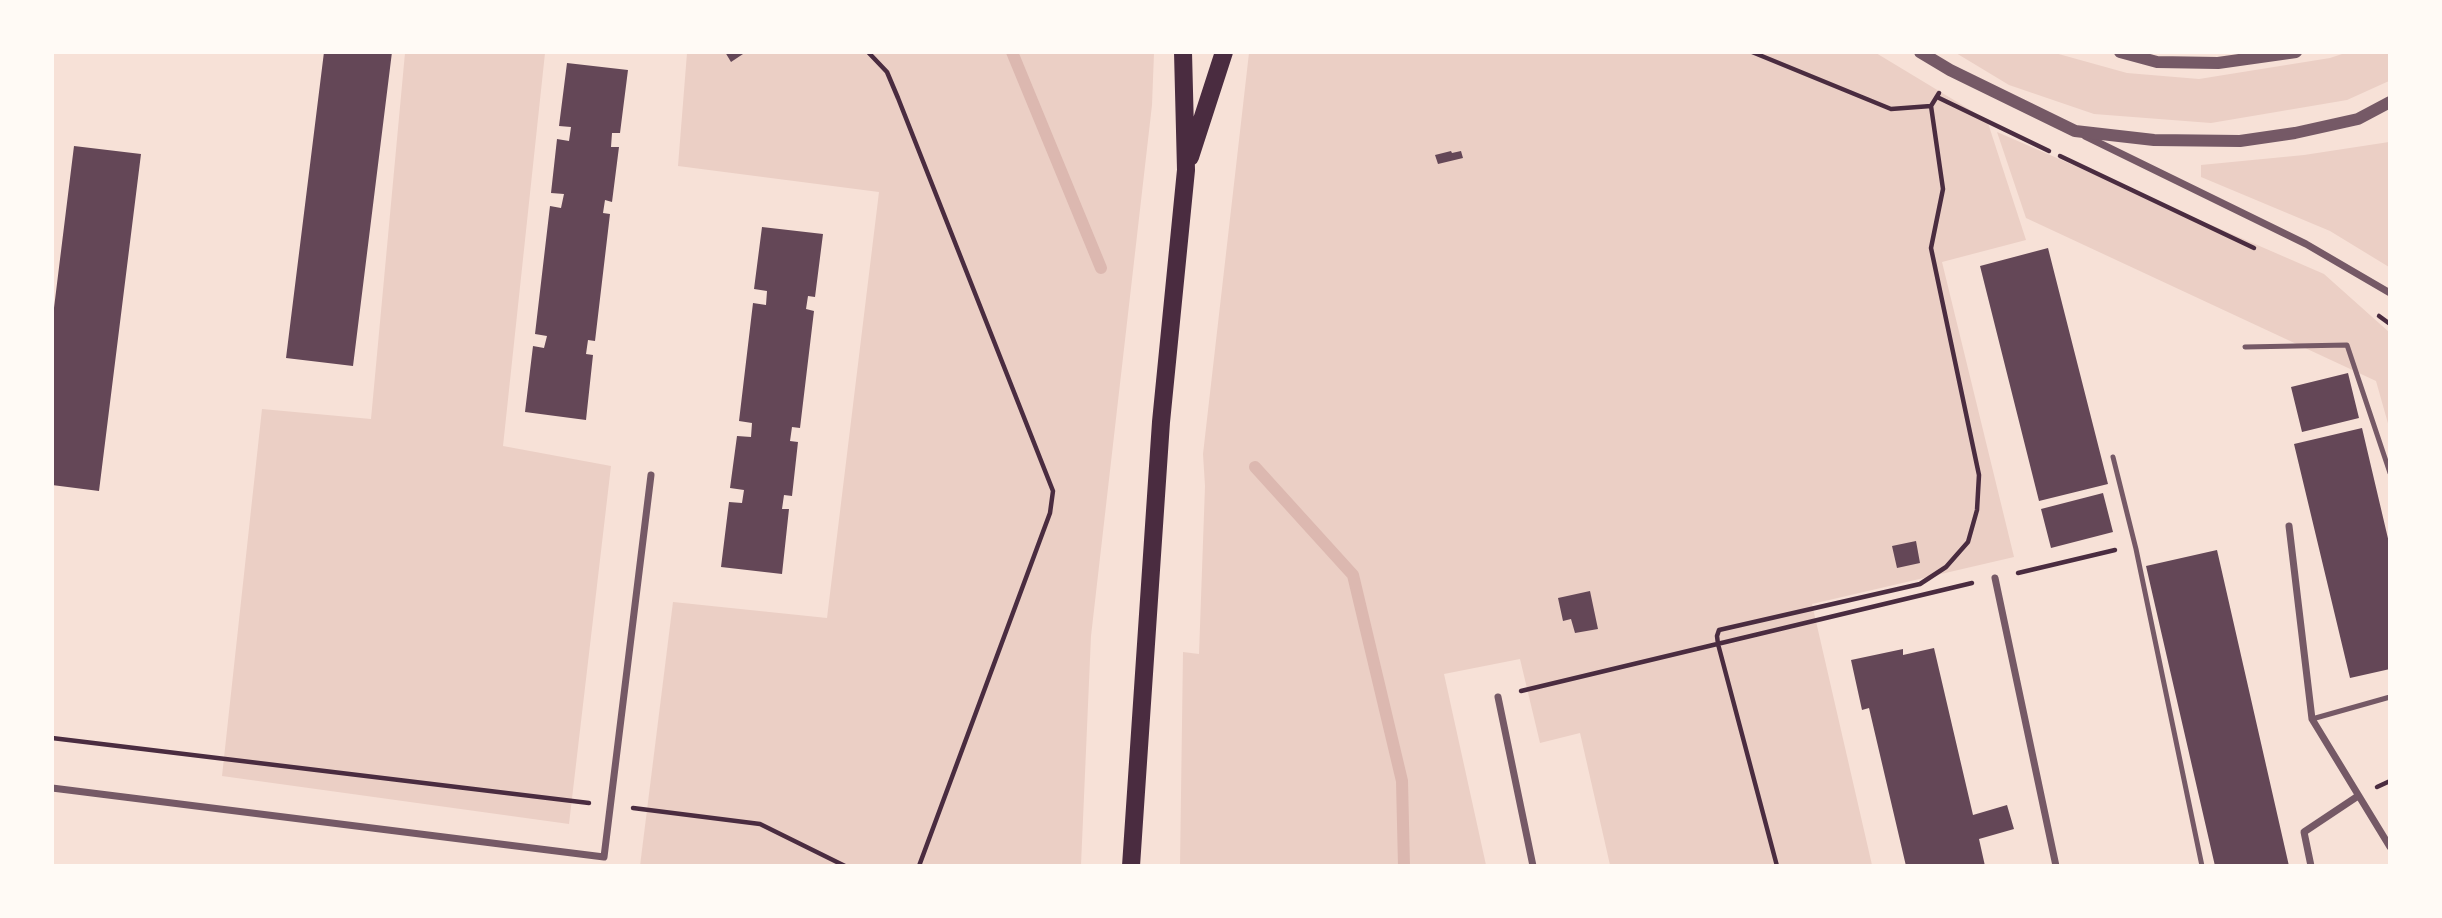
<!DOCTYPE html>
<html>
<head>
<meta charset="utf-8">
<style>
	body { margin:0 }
	#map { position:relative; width:2442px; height:918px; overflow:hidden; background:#f7e1d7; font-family:Cabin,sans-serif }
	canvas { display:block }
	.frame { position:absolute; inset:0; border:54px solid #fffaf5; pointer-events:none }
</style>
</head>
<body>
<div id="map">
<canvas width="2442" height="918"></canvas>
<div class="frame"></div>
</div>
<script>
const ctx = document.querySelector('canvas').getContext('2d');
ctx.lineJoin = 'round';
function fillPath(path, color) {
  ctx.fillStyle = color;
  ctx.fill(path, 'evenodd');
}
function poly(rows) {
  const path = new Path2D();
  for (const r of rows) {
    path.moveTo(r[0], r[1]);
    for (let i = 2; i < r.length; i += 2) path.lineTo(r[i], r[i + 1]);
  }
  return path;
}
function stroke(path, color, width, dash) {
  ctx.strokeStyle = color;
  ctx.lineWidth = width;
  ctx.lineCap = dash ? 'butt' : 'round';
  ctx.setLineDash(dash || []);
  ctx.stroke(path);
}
fillPath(poly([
	[405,53,545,53,503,446,611,466,569,824,222,776,262,409,371,419],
	[687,53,1154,53,1152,105,1091,636,1081,865,640,866,673,602,827,618,879,192,678,166],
	[1249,53,1876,53,1987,120,2026,240,1942,262,2014,557,1812,604,1872,865,1610,865,1580,733,1540,743,1520,659,1444,674,1486,865,1180,866,1183,652,1199,654,1205,486,1203,454],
	[1956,53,2055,53,2127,73,2199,79,2330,58,2345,53,2389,53,2389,81,2347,100,2211,123,2094,114,2009,85],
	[1997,132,2324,274,2389,332,2389,427,2376,381,2026,218],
	[2389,142,2389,267,2330,231,2201,177,2201,165,2304,155]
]), '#ebcfc5');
stroke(poly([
	[1012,52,1101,268],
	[1255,467,1353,575,1402,781,1404,866]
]), '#dcb8b0', 12);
fillPath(poly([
	[324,52,392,52,353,366,286,358],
	[725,52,746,52,731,62],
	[567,63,628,70,620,133,612,133,611,147,619,147,612,202,605,200,603,213,610,214,595,341,588,340,586,354,593,355,586,420,525,412,533,346,544,348,547,336,535,334,550,206,561,208,564,194,551,193,557,139,569,141,571,127,559,126],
	[74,146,141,154,99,491,52,485,52,324],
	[1451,151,1452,153,1461,151,1463,158,1438,164,1435,155],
	[762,227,823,234,815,297,808,296,806,309,814,311,800,428,792,427,790,441,798,442,792,496,784,495,782,509,789,509,782,574,721,567,729,502,742,503,744,490,730,488,737,436,751,437,752,423,739,421,753,303,766,305,767,291,754,289],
	[2048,248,2108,484,2039,501,1980,266],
	[2348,373,2359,418,2302,432,2291,387],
	[2362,428,2390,547,2390,669,2350,678,2294,444],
	[2103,493,2113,532,2051,548,2041,509],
	[1916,541,1920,563,1897,568,1892,546],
	[2217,550,2289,866,2215,866,2146,566],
	[1590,591,1598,629,1575,633,1571,619,1563,621,1558,598],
	[1934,648,1973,815,2007,805,2014,829,1979,839,1985,866,1906,866,1869,708,1862,710,1851,660,1903,649,1903,655]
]), '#644757');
stroke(poly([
	[868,52,887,72,898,98,1053,491,1050,513,919,866],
	[1752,52,1891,109,1931,106],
	[1937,97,2049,151],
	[2060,156,2254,248],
	[2379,316,2390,324],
	[2018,573,2115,550],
	[1521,691,1972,583],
	[52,738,589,803],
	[2377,787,2390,781],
	[633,808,760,824,845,866],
	[1777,866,1718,644,1717,636,1719,630,1920,584,1946,567,1968,542,1977,510,1979,475,1931,248,1943,189,1931,106,1939,93]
]), '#4a2c40', 4.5);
stroke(poly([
	[2245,347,2347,345,2390,473],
	[2113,457,2136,549,2202,866],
	[2312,719,2390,697]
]), '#755966', 5);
stroke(poly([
	[2085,136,2306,244,2390,293],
	[2289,526,2312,719,2390,847],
	[1995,578,2056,866],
	[1498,697,1533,866],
	[52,788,604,857,651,475],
	[2311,866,2304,832,2358,796]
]), '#755966', 7);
stroke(poly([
	[1920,52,1950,70,2075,131,2154,140,2240,141,2295,133,2358,119,2390,102],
	[2120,52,2157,62,2218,63,2296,52]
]), '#755966', 12);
stroke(poly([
	[1190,157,1224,52],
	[1131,866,1161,422,1186,170,1183,52]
]), '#4a2c40', 18);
</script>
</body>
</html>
